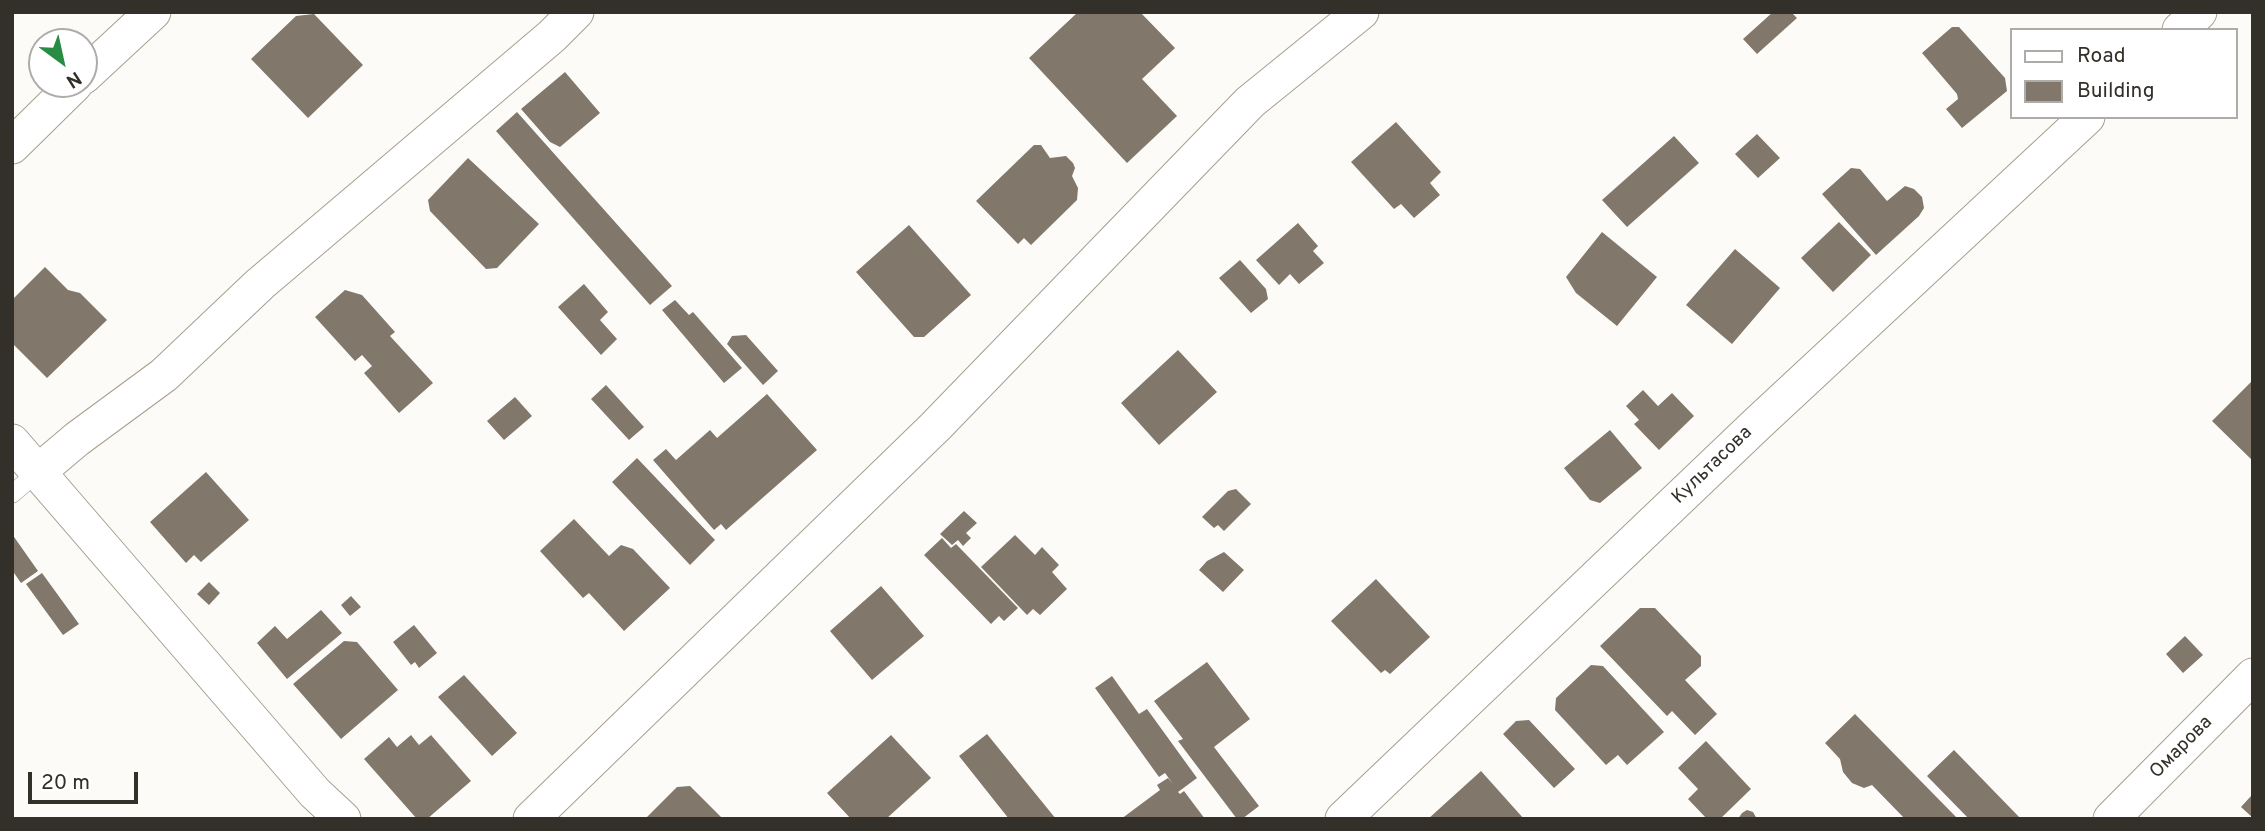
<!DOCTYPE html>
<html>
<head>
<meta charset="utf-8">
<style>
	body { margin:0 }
	#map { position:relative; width:2265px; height:831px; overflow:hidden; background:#fdfbf8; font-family:Overpass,sans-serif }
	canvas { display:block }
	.frame { position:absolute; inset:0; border:14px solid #332f29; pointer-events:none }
	.legend { position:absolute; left:2010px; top:28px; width:228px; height:91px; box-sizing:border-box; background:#fff; border:2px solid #adaca9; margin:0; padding:9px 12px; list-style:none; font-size:21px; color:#332f29 }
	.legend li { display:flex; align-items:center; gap:14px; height:35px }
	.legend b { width:35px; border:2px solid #adaca9 }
	.north { position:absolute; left:28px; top:28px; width:70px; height:70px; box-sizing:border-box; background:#fff; border:2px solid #adaca9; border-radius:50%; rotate:147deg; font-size:19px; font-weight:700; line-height:28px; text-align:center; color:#332f29 }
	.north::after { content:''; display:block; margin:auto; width:24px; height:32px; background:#288d42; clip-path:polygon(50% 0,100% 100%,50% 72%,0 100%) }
	.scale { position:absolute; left:28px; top:772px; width:110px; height:32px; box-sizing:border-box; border:4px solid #332f29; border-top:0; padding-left:9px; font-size:21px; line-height:24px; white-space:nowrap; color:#332f29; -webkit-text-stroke:5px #fff; paint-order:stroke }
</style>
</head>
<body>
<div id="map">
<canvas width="2265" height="831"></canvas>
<div class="frame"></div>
<ul class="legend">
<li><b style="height:9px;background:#fff"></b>Road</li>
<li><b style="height:19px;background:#81776a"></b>Building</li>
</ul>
<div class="north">N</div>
<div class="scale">20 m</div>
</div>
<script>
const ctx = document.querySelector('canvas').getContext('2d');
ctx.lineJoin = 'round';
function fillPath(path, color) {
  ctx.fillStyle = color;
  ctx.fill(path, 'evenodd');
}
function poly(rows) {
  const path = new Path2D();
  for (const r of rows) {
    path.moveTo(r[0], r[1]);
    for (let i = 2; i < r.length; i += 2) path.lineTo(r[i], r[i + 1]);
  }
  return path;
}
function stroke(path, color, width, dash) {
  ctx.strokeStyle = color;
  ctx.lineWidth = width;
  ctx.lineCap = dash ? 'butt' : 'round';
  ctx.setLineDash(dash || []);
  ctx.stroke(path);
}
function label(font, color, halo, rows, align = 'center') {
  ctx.font = font + ' Overpass,sans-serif';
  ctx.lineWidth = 5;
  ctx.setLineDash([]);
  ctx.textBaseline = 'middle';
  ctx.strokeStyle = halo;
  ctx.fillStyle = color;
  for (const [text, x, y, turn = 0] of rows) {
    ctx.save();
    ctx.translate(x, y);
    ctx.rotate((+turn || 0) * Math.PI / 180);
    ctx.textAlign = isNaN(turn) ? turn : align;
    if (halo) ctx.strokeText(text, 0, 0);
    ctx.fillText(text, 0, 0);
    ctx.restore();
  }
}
fillPath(poly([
	[1078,12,1140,12,1175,48,1142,79,1177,116,1127,163,1029,58],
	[1773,12,1791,12,1797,18,1757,54,1743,39],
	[314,14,363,65,308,118,251,59,296,16],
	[1952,27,1959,27,2005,78,2007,91,1962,128,1946,109,1958,99,1957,94,1922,53],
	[565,72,600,113,560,147,550,142,521,109],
	[517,112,672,286,650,305,496,131],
	[1396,122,1441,172,1430,183,1440,195,1414,218,1401,204,1394,209,1351,162],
	[1757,134,1780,158,1758,178,1735,154],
	[1674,136,1699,163,1627,227,1602,200],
	[1034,145,1041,145,1050,158,1066,156,1073,163,1075,168,1072,176,1078,188,1077,200,1031,245,1024,238,1018,244,976,201],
	[468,158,539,224,497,268,486,269,430,211,428,200],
	[1851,168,1860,169,1887,201,1905,186,1914,189,1922,197,1924,208,1919,216,1876,255,1822,194],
	[1839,222,1871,255,1833,292,1801,258],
	[1298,223,1318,246,1313,251,1324,263,1299,284,1290,274,1279,285,1256,260],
	[909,225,971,295,924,337,914,337,856,272],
	[1602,232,1657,277,1617,326,1576,293,1566,277],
	[1735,249,1780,288,1732,344,1686,305],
	[1240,260,1266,289,1268,299,1251,313,1219,278],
	[45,267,68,290,80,293,107,320,47,378,12,343,12,300],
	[584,284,608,312,600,320,617,339,601,355,558,307],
	[345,290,362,295,395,332,390,336,433,383,399,413,364,373,372,366,362,355,355,361,315,317],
	[675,300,689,315,693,312,742,368,724,383,662,310],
	[746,335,778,371,763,385,727,344,732,336],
	[1178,350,1217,392,1159,445,1121,403],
	[2253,380,2253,461,2212,421],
	[606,385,644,427,629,440,591,399],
	[1643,390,1658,406,1672,393,1694,416,1659,450,1634,424,1639,420,1626,406],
	[767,394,817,450,726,530,721,524,714,530,653,460,666,449,676,460,710,430,717,438],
	[515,397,532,416,504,440,487,421],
	[1610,430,1642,468,1600,503,1590,500,1564,468],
	[637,458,715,540,690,565,612,482],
	[206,472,249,520,201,562,194,555,186,563,150,522],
	[1236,489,1251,504,1224,531,1218,525,1214,528,1202,517,1228,491],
	[964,511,977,523,966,533,971,538,963,546,958,540,952,545,940,534],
	[574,519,609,556,621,545,633,549,670,588,624,631,589,593,583,598,540,551],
	[12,534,38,571,21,583,12,570],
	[1015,535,1035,555,1042,547,1059,565,1052,572,1067,589,1040,615,1033,609,1027,615,981,567],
	[942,538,951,548,956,544,1018,608,1004,621,999,616,991,624,924,555],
	[1224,552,1244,570,1223,592,1199,570,1207,561],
	[42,573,79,624,63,635,26,584],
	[1376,579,1430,637,1390,674,1385,670,1381,673,1331,621],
	[209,582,220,593,209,605,197,594],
	[881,586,924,636,872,680,830,631],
	[351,596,361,607,350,616,341,605],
	[1640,608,1655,608,1701,656,1701,666,1685,680,1717,714,1695,735,1672,711,1667,716,1600,646],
	[321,610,342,633,287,679,257,643,275,626,287,639],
	[414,625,437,653,419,668,415,662,411,665,393,642],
	[2185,636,2203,655,2183,673,2166,654],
	[344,641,357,642,398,690,341,739,293,684],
	[1207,662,1250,719,1214,747,1259,806,1242,819,1237,819,1178,741,1183,739,1154,701],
	[1591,665,1603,666,1664,732,1627,765,1618,755,1606,765,1555,710,1556,698],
	[464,675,517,733,492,756,438,697],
	[1112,676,1139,714,1147,709,1197,778,1178,792,1180,794,1184,791,1205,819,1121,819,1160,790,1157,785,1168,778,1173,784,1165,773,1159,777,1095,688],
	[1855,714,1958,819,1905,819,1872,785,1864,788,1852,783,1843,772,1840,759,1825,743],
	[1529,720,1575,769,1554,788,1503,734,1516,721],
	[987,734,1056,819,1009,819,959,756],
	[411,735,419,745,431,735,471,781,427,819,417,819,364,759,389,737,397,747],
	[891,735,931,778,886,819,851,819,827,793],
	[1706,741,1751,789,1720,819,1707,819,1688,799,1698,789,1678,768],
	[1954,750,2021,819,1969,819,1927,776],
	[1481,771,1524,819,1428,819],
	[690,786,723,819,645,819,677,787],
	[2251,796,2253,798,2253,818,2241,807],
	[1747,810,1753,812,1757,819,1738,819,1742,813]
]), '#81776a');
const service = poly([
	[12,494,38,472]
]);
const minor = poly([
	[2180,30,2199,12],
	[84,76,153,12],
	[12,146,75,84],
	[12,442,315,793,343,819],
	[38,472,77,439,164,375,260,284,552,36,576,12],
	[531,819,935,427,1250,102,1361,12],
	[1343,819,1757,424,2087,117],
	[2111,819,2253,676]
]);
stroke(service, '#a89e91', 19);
stroke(minor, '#a89e91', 37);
stroke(service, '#fff', 18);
stroke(minor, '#fff', 35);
label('19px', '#332f29', '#fff', [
	["Культасова",1713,466,-44],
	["Омарова",2182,748,-45]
]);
</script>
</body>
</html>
